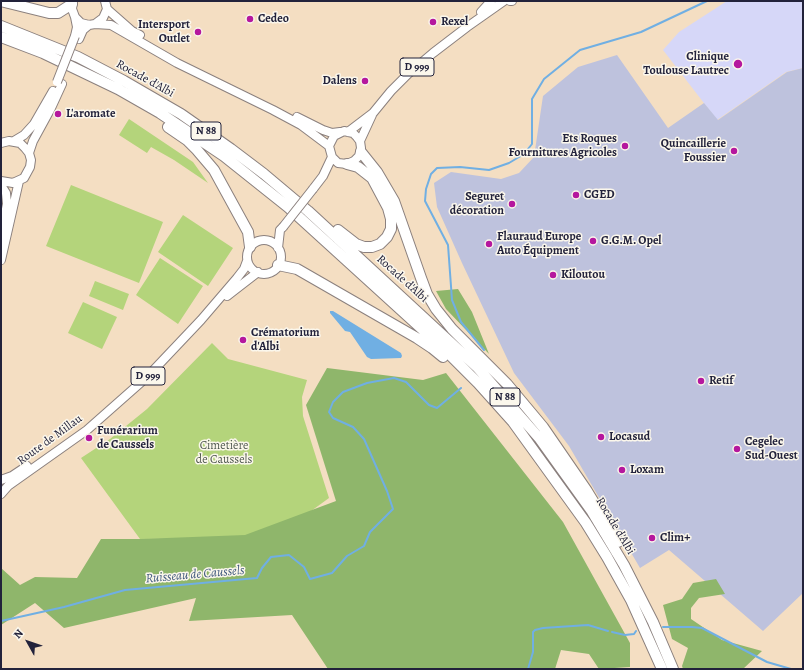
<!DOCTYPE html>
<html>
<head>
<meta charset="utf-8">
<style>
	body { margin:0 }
	#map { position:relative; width:804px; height:670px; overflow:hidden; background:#f4dec2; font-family:Alegreya,serif }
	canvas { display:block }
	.frame { position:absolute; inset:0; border:2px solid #22223b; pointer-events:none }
	.north { position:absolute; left:8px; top:622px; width:40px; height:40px; -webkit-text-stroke:3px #fbf7ec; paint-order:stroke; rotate:310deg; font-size:11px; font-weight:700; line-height:16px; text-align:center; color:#22223b }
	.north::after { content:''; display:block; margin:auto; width:14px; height:18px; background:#22223b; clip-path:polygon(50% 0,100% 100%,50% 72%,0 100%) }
</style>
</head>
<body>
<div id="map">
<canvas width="804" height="670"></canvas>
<div class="frame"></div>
<div class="north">N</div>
</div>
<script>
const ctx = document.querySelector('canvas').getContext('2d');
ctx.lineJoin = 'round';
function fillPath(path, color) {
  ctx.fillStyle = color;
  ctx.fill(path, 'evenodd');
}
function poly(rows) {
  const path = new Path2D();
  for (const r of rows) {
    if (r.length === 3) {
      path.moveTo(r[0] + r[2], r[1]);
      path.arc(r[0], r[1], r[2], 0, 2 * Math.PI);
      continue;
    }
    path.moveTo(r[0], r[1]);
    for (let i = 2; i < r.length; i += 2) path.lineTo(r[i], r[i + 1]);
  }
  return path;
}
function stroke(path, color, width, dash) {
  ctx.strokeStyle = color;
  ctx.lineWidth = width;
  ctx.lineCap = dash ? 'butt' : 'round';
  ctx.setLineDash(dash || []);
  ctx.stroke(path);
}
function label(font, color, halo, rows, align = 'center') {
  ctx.font = font + ' Alegreya,serif';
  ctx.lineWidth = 3;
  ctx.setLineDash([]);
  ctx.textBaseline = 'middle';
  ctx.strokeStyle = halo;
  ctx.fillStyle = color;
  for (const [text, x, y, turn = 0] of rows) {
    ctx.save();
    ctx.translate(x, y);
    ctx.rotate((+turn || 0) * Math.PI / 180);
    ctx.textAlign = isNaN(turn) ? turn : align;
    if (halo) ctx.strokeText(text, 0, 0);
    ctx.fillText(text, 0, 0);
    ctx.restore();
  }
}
fillPath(poly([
	[727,1,803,1,803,68,786,72,717,120,663,50,679,32]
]), '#d6d7f8');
fillPath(poly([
	[617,55,668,128,704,103,718,120,787,72,803,68,803,593,763,631,669,550,640,568,569,446,514,373,462,263,437,207,434,183,451,172,501,179,519,173,534,157,543,96,578,67]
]), '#bec2dd');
fillPath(poly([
	[129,119,193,162,208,183,174,160,151,147,147,153,119,135],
	[71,185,163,222,139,283,46,246],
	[183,215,233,248,208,286,158,252],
	[160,258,203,286,178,324,136,295],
	[95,281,129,294,123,310,89,296],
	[83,302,117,317,102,349,68,333],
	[212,343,228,359,307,380,302,397,303,416,329,498,274,538,140,539,81,458,110,439,147,409]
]), '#b4d47b');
fillPath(poly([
	[458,289,472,312,489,354,446,309,436,291],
	[327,368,423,380,446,373,563,522,630,643,630,667,599,669,589,654,561,650,555,669,328,669,292,615,189,621,196,598,64,628,35,603,1,625,1,568,20,585,35,577,77,578,101,539,140,539,245,535,336,501,306,405],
	[716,579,725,594,699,598,691,608,691,619,722,640,762,651,743,669,683,669,682,666,688,648,672,639,663,605,682,599,693,583]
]), '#8fb66b');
fillPath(poly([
	[330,311,333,311,401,353,402,356,401,358,371,359,367,357,350,332,345,331,330,313]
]), '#70afe3');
stroke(poly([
	[484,350,461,322,452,300,448,245,425,201,426,189,431,174,437,168,460,167,489,170,509,163,524,154,532,144,532,99,544,79,580,50,641,32,707,1],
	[1,621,64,607,125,590,257,578,262,568,271,557,289,555,304,567,310,579,332,573,347,556,364,546,370,532,393,509,387,491,364,439,353,427,333,418,329,412,333,402,343,392,367,383,394,378,406,382,429,405,437,408,461,388],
	[663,627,692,627,702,628,767,662,791,669],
	[612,632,625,635,634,634,636,631],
	[528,669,533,652,533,632,535,630,543,628,588,625,608,631]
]), '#70afe3', 2);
const major = poly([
	[73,1,72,9,75,17,81,23,89,25,95,24,103,18,107,9,105,1],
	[510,1,512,1],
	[107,9,132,31,140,35],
	[481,12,491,1],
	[95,24,111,25,177,63,273,110,301,125,329,146,332,157,338,163,347,164,354,161,359,156,361,148,360,141,357,137,353,133,344,131,334,136,329,146],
	[75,36,77,27,75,17],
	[79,39,83,30,89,25],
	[297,117,323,130,332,133,340,132],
	[348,132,373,113,391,91,408,74,433,53,467,27,504,1],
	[14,141,24,135,34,124,53,91],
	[360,141,372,115],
	[1,143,9,141,20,143,25,148,29,153,31,160,30,167,24,178,13,183,1,181],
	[29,153,33,141,51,108,62,84],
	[1,185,6,193,7,204,1,234],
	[313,189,323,176,332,157],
	[264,257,17],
	[278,248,280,230,283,227],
	[1,260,19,181],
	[227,296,236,289,258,272],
	[1,480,12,476,27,466],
	[1,494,8,486,87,430,147,377,201,320,237,278,244,269,247,261]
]);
const highway = poly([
	[1,1,49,13,58,13,72,4],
	[1,26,78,57,124,81,181,114,231,149,264,174,308,211,477,367,540,439,591,510,624,565,653,622,673,669],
	[1,37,43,53,118,89,160,113,224,156,288,207,444,349,478,383,513,422,586,523,607,557,631,600,662,669],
	[168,127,187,140,197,150,214,170,248,232,250,247],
	[361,152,377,172,394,201,421,278,427,294,436,309,452,329,507,384,543,427,587,491,618,542],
	[338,230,356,244,364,247,372,247,380,244,387,237,391,229,391,219,388,208,372,178,358,167,347,164],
	[278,265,297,269,417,338,432,348,443,357]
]);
stroke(major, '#8b807e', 10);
stroke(highway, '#8b807e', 12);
stroke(major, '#fff', 8);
stroke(highway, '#fff', 10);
const majorBridge = poly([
	[57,82,75,36],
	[283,227,313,189]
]);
stroke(majorBridge, '#8b807e', 10, []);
stroke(majorBridge, '#fff', 8);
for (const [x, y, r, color] of [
	[250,19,4,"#b5179e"],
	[433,22,4,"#b5179e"],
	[198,32,4,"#b5179e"],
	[738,64,5,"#b5179e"],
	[365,81,4,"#b5179e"],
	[58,114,4,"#b5179e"],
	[625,146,4,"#b5179e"],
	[734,151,4,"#b5179e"],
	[576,195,4,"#b5179e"],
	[512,204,4,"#b5179e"],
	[593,241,4,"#b5179e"],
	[489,244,4,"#b5179e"],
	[553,275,4,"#b5179e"],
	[243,340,4,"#b5179e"],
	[701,381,4,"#b5179e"],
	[601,437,4,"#b5179e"],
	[89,438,4,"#b5179e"],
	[737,449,4,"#b5179e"],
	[622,470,4,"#b5179e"],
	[652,538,4,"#b5179e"]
]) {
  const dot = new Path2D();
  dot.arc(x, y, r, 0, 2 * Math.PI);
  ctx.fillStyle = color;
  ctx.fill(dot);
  stroke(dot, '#fbf7ec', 1.5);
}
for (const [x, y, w] of [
	[417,67,34],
	[206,131,30],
	[148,376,34],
	[505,397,30]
]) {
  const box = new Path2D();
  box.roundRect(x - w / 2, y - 9, w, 18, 3);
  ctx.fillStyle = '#fbf7ec';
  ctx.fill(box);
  stroke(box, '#22223b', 1);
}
label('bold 11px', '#22223b', null, [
	["D 999",417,67],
	["N 88",206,131],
	["D 999",148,376],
	["N 88",505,397]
]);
label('bold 12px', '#22223b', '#fbf7ec', [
	["Cedeo",258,19],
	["Rexel",441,22],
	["Intersport",190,25,"right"],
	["Outlet",190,39,"right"],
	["Clinique",729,57,"right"],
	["Toulouse Lautrec",729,71,"right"],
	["Dalens",357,81,"right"],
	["L'aromate",66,114],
	["Ets Roques",617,139,"right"],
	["Fournitures Agricoles",617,153,"right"],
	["Quincaillerie",726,144,"right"],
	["Foussier",726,158,"right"],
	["CGED",584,195],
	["Seguret",504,197,"right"],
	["décoration",504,211,"right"],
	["Flauraud Europe",497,237],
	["Auto Équipment",497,251],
	["G.G.M. Opel",601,241],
	["Kiloutou",561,275],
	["Crématorium",251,333],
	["d'Albi",251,347],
	["Retif",709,381],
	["Funérarium",97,431],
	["de Caussels",97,445],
	["Locasud",609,437],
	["Cegelec",745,442],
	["Sud-Ouest",745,456],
	["Loxam",630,470],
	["Clim+",660,538]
], 'left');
label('12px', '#22223b', '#fbf7ec', [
	["Rocade d'Albi",145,79,29],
	["Rocade d'Albi",402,279,42],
	["Route de Millau",50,440,-36],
	["Rocade d'Albi",615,526,59]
]);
label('12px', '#4e574e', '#fbf7ec', [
	["Cimetière",224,446],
	["de Caussels",224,460]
]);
label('italic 13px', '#415a7e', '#fbf7ec', [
	["Ruisseau de Caussels",195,575,-5]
]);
</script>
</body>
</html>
